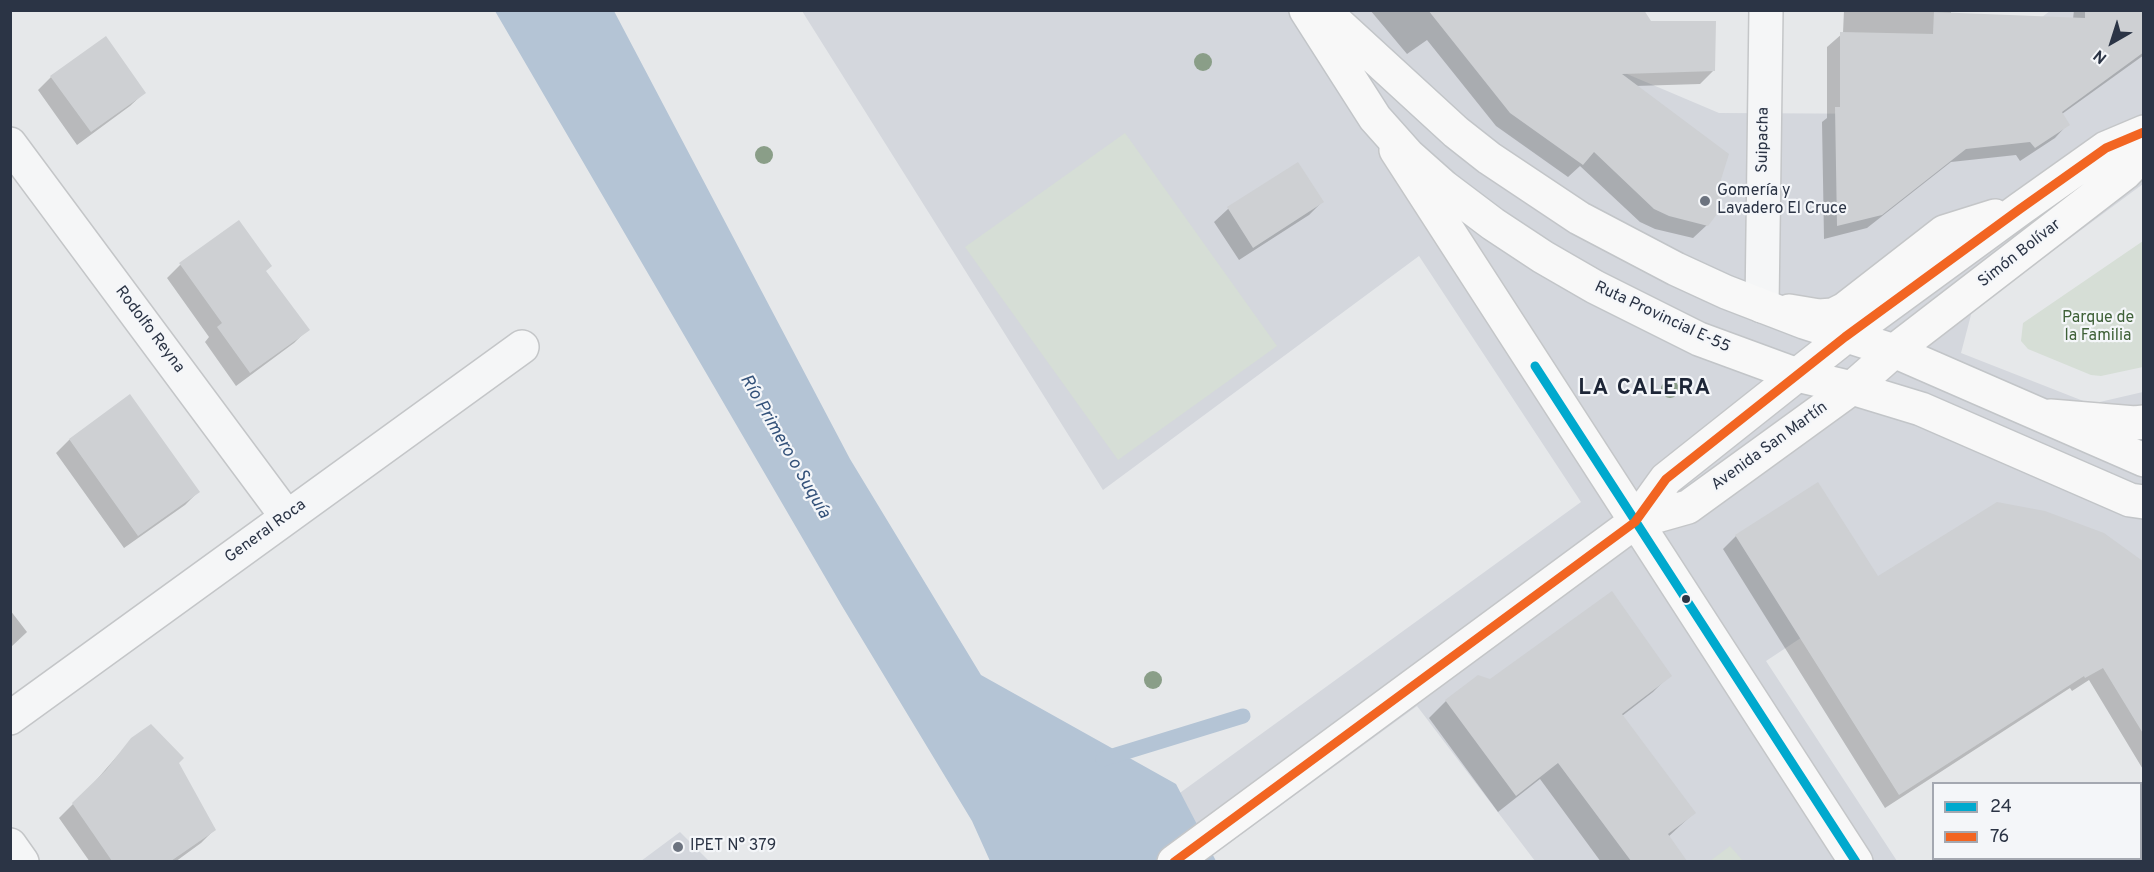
<!DOCTYPE html>
<html>
<head>
<meta charset="utf-8">
<style>
	body { margin:0 }
	#map { position:relative; width:2154px; height:872px; overflow:hidden; background:#e6e8ea; font-family:Overpass,sans-serif }
	canvas { display:block }
	.frame { position:absolute; inset:0; border:12px solid #2b3445; pointer-events:none }
	.legend { position:absolute; left:1932px; top:782px; width:210px; height:78px; box-sizing:border-box; background:#f4f6f9; border:2px solid #a4a8b1; margin:0; padding:8px 10px; list-style:none; font-size:18px; color:#2b3445 }
	.legend li { display:flex; align-items:center; gap:12px; height:30px }
	.legend b { width:30px; border:2px solid #a4a8b1 }
	.north { position:absolute; left:2082px; top:12px; width:60px; height:60px; -webkit-text-stroke:4px #f4f6f9; paint-order:stroke; rotate:219deg; font-size:16px; font-weight:700; line-height:24px; text-align:center; color:#2b3445 }
	.north::after { content:''; display:block; margin:auto; width:21px; height:27px; background:#2b3445; clip-path:polygon(50% 0,100% 100%,50% 72%,0 100%) }
</style>
</head>
<body>
<div id="map">
<canvas width="2154" height="872"></canvas>
<div class="frame"></div>
<ul class="legend">
<li><b style="height:8px;background:#00a9ce"></b>24</li>
<li><b style="height:8px;background:#f26522"></b>76</li>
</ul>
<div class="north">N</div>
</div>
<script>
const ctx = document.querySelector('canvas').getContext('2d');
ctx.lineJoin = 'round';
function fillPath(path, color) {
  ctx.fillStyle = color;
  ctx.fill(path, 'evenodd');
}
function poly(rows) {
  const path = new Path2D();
  for (const r of rows) {
    path.moveTo(r[0], r[1]);
    for (let i = 2; i < r.length; i += 2) path.lineTo(r[i], r[i + 1]);
  }
  return path;
}
function stroke(path, color, width, dash) {
  ctx.strokeStyle = color;
  ctx.lineWidth = width;
  ctx.lineCap = dash ? 'butt' : 'round';
  ctx.setLineDash(dash || []);
  ctx.stroke(path);
}
function label(font, color, halo, rows, align = 'center') {
  ctx.font = font + ' Overpass,sans-serif';
  ctx.lineWidth = 4.5;
  ctx.setLineDash([]);
  ctx.textBaseline = 'middle';
  ctx.strokeStyle = halo;
  ctx.fillStyle = color;
  for (const [text, x, y, turn = 0] of rows) {
    ctx.save();
    ctx.translate(x, y);
    ctx.rotate((+turn || 0) * Math.PI / 180);
    ctx.textAlign = isNaN(turn) ? turn : align;
    if (halo) ctx.strokeText(text, 0, 0);
    ctx.fillText(text, 0, 0);
    ctx.restore();
  }
}
fillPath(poly([
	[802,11,1541,11,1594,60,1719,113,1913,114,2050,11,2143,11,2143,184,1972,311,1961,353,2091,404,2143,392,2143,644,1940,546,1766,661,1897,861,1535,861,1417,706,1205,861,1086,861,1581,502,1419,256,1103,490],
	[680,832,709,861,641,861]
]), '#d4d7dd');
fillPath(poly([
	[1125,133,1277,346,1118,460,965,247],
	[2143,241,2143,367,2101,376,2091,375,2028,349,2021,341,2023,323],
	[1730,846,1743,861,1710,861]
]), '#d6ded6');
fillPath(poly([
	[495,11,614,11,850,459,981,675,1176,784,1216,861,990,861,972,821,842,606]
]), '#b4c4d5');
fillPath(poly([
	[1370,10,1643,10,1650,23,1714,70,1700,84,1635,86,1707,225,1693,238,1655,229,1640,222,1580,166,1568,177,1496,126,1427,40,1407,54],
	[1844,10,1951,10,1951,14,2073,19,2074,10,2144,10,2144,55,2062,114,2068,124,2055,138,2020,161,2016,155,1951,162,1867,228,1824,239,1822,122,1827,118,1827,47,1843,33],
	[51,77,144,93,130,106,77,145,38,90],
	[1298,164,1322,202,1309,215,1239,260,1214,222,1228,209],
	[180,265,265,272,308,329,294,343,236,386,205,342,209,337,167,278],
	[130,396,198,492,185,505,124,548,56,453,69,440],
	[1736,536,1878,578,2144,564,2144,771,2089,680,2072,691,2070,688,1885,808,1723,549],
	[10,610,27,632,10,648],
	[1670,675,1653,692,1622,716,1694,813,1668,837,1679,853,1670,862,1601,862,1540,779,1498,812,1429,718,1446,701,1490,680],
	[132,739,177,763,215,829,201,843,175,862,90,862,59,818,92,785]
]), '#0003');
stroke(poly([
	[1103,759,1243,716]
]), '#b4c4d5', 15);
fillPath(poly([
	[1428,10,1644,10,1651,21,1716,21,1715,71,1622,74,1729,154,1718,189,1723,206,1708,226,1669,216,1654,209,1594,152,1583,165,1510,113],
	[2085,10,2144,10,2144,52,2062,112,2070,125,2035,148,2030,142,1966,149,1882,215,1837,226,1835,107,1840,107,1840,32,1933,34,1934,12,2085,18],
	[106,36,146,93,91,132,50,76],
	[1298,162,1324,202,1253,248,1227,207],
	[239,220,272,266,266,271,310,330,250,373,217,327,222,323,179,263],
	[130,394,200,492,138,536,69,439],
	[1818,482,1878,576,1997,502,2045,511,2104,533,2144,562,2144,735,2103,668,2085,678,2084,676,1899,795,1735,535],
	[1612,591,1672,676,1622,714,1696,813,1668,834,1687,861,1631,861,1558,763,1516,796,1445,700,1478,675,1490,679],
	[151,724,184,758,179,763,216,830,171,861,112,861,72,803,106,770,131,738]
]), '#ced0d3');
const street = poly([
	[10,144,287,517],
	[1762,306,1766,10],
	[10,718,522,347],
	[10,845,22,862]
]);
const secondary = poly([
	[1396,150,1856,862],
	[1789,311,1819,316,1833,315,1845,309,1944,232,1995,216],
	[2050,416,2135,423,2144,422],
	[1635,522,1688,507,1852,388,1894,351,2125,173,2144,153],
	[1174,862,1635,522,1666,479,1845,337,2020,209,2106,148,2144,132]
]);
const primary = poly([
	[1306,10,1375,118,1408,155,1444,187,1493,224,1543,257,1595,287,1699,339,1797,375,1852,388,1921,409,2130,500,2144,502],
	[1323,10,1456,132,1489,158,1579,218,1676,269,1726,292,1804,322,1894,351,2144,460]
]);
stroke(street, '#c4c6c8', 36);
stroke(secondary, '#c4c6c8', 36);
stroke(primary, '#c2c5c8', 36);
stroke(street, '#f5f6f7', 33);
stroke(secondary, '#f8f8f8', 33);
stroke(primary, '#f8f8f8', 33);
stroke(poly([
	[1535,366,1856,862]
]), '#00a9ce', 9);
stroke(poly([
	[1174,862,1635,522,1666,479,1845,337,2020,209,2106,148,2144,132]
]), '#f26522', 9);
ctx.fillStyle = '#8a9e88';
for (const [x, y] of [
	[1203,62],
	[764,155],
	[1670,389],
	[1153,680]
]) {
  ctx.beginPath();
  ctx.arc(x, y, 9, 0, 2 * Math.PI);
  ctx.fill();
}
for (const [x, y, r, color] of [
	[1705,201,6,"#6c737f"],
	[1686,599,5,"#2b3445"],
	[678,847,6,"#6c737f"]
]) {
  const dot = new Path2D();
  dot.arc(x, y, r, 0, 2 * Math.PI);
  ctx.fillStyle = color;
  ctx.fill(dot);
  stroke(dot, '#f4f6f9', 2);
}
label('16px', '#2b3445', '#f4f6f9', [
	["Suipacha",1764,140,-89],
	["Simón Bolívar",2020,254,-38],
	["Ruta Provincial E-55",1662,318,25],
	["Rodolfo Reyna",149,330,53],
	["Avenida San Martín",1770,447,-36],
	["General Roca",266,532,-36]
]);
label('16px', '#2b3445', '#f4f6f9', [
	["Gomería y",1717,192],
	["Lavadero El Cruce",1717,210],
	["IPET N° 379",690,847]
], 'left');
label('16px', '#3f6138', '#f4f6f9', [
	["Parque de",2098,319],
	["la Familia",2098,337]
]);
label('italic 18px', '#34527a', '#f4f6f9', [
	["Río Primero o Suquía",784,447,60]
]);
ctx.letterSpacing = '1.5px';
label('bold 22px', '#1d2536', '#f4f6f9', [
	["LA CALERA",1645,390]
]);
ctx.letterSpacing = '0px';
</script>
</body>
</html>
